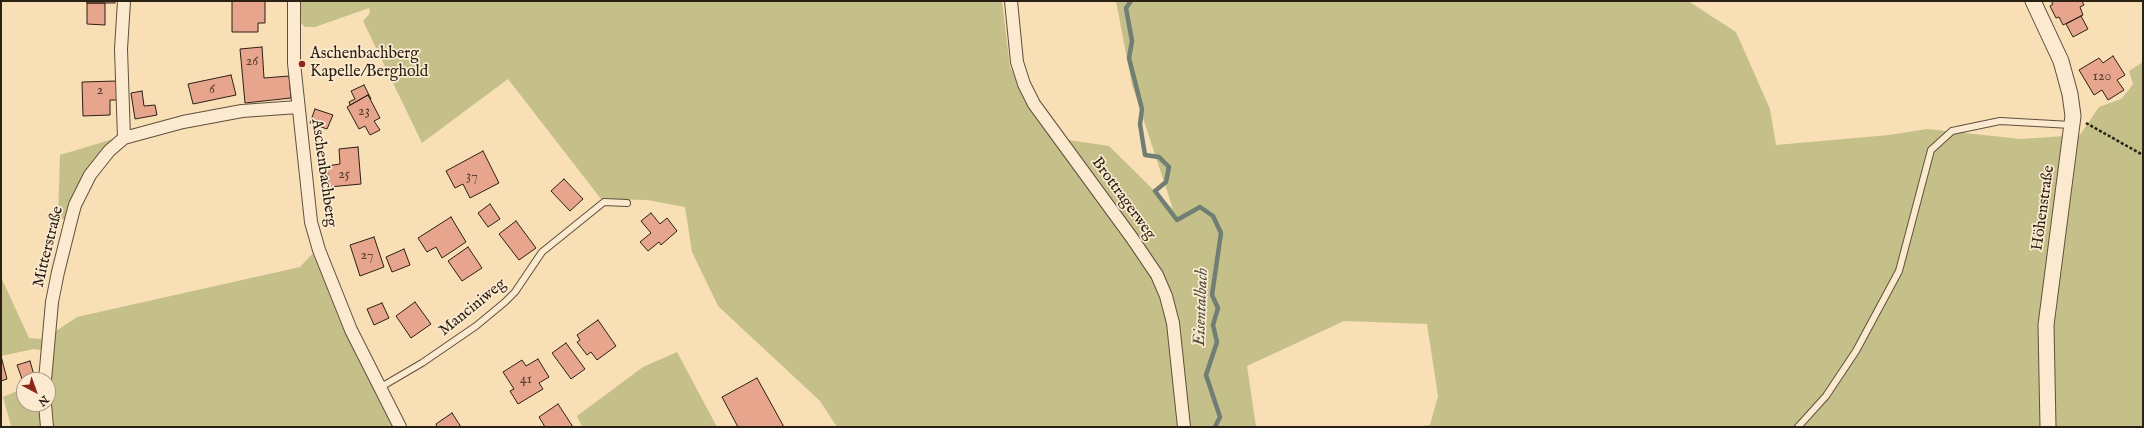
<!DOCTYPE html>
<html>
<head>
<meta charset="utf-8">
<style>
	body { margin:0 }
	#map { position:relative; width:2144px; height:428px; overflow:hidden; background:#f9dfb6; font-family:"IM FELL English",serif }
	canvas { display:block }
	.frame { position:absolute; inset:0; border:2px solid #2b2014; pointer-events:none }
	.north { position:absolute; left:16px; top:372px; width:40px; height:40px; box-sizing:border-box; background:#fbead0; border:1px solid #a89985; border-radius:50%; rotate:139deg; font-size:11px; font-weight:700; line-height:16px; text-align:center; color:#2b2014 }
	.north::after { content:''; display:block; margin:auto; width:14px; height:18px; background:#8f2418; clip-path:polygon(50% 0,100% 100%,50% 72%,0 100%) }
</style>
</head>
<body>
<div id="map">
<canvas width="2144" height="428"></canvas>
<div class="frame"></div>
<div class="north">N</div>
</div>
<script>
const ctx = document.querySelector('canvas').getContext('2d');
ctx.lineJoin = 'round';
function fillPath(path, color) {
  ctx.fillStyle = color;
  ctx.fill(path, 'evenodd');
}
function poly(rows) {
  const path = new Path2D();
  for (const r of rows) {
    path.moveTo(r[0], r[1]);
    for (let i = 2; i < r.length; i += 2) path.lineTo(r[i], r[i + 1]);
  }
  return path;
}
function stroke(path, color, width, dash) {
  ctx.strokeStyle = color;
  ctx.lineWidth = width;
  ctx.lineCap = dash ? 'butt' : 'round';
  ctx.setLineDash(dash || []);
  ctx.stroke(path);
}
function label(font, color, halo, rows, align = 'center') {
  ctx.font = font + ' "IM FELL English",serif';
  ctx.lineWidth = 3.5;
  ctx.setLineDash([]);
  ctx.textBaseline = 'middle';
  ctx.strokeStyle = halo;
  ctx.fillStyle = color;
  for (const [text, x, y, turn = 0] of rows) {
    ctx.save();
    ctx.translate(x, y);
    ctx.rotate((+turn || 0) * Math.PI / 180);
    ctx.textAlign = isNaN(turn) ? turn : align;
    if (halo) ctx.strokeText(text, 0, 0);
    ctx.fillText(text, 0, 0);
    ctx.restore();
  }
}
fillPath(poly([
	[299,1,1002,1,1010,67,1033,110,1055,138,1109,146,1173,209,1132,85,1116,1,1688,1,1736,32,1770,109,1776,145,1889,135,1927,129,2021,139,2080,135,2099,107,2121,99,2128,91,2133,84,2129,71,2143,62,2143,427,1413,427,1430,425,1438,396,1427,324,1344,321,1247,366,1256,427,837,427,820,401,718,306,692,252,685,207,647,200,601,199,508,79,422,143,363,21,370,13,369,8,315,27,305,27,297,19],
	[113,139,94,160,86,172,70,203,65,219,58,219,60,155],
	[314,252,393,427,51,427,49,383,53,333,77,317,300,267],
	[1,277,29,338,42,339,41,350,34,349,1,356],
	[677,352,717,427,582,427,577,416,643,367],
	[24,388,24,404,39,404,41,427,6,427,11,426,3,397]
]), '#c5c089');
stroke(poly([
	[1131,1,1126,8,1132,41,1129,58,1142,109,1140,124,1145,155,1159,157,1169,167,1166,182,1155,191,1177,220,1200,207,1213,216,1221,233,1212,295,1218,308,1213,325,1217,342,1206,375,1220,417,1215,427]
]), '#707e73', 4.5);
const building = poly([
	[87,1,115,1,115,3,87,3,87,1],
	[232,1,265,1,265,23,258,23,258,32,232,32,232,1],
	[2051,1,2082,1,2084,5,2080,7,2083,15,2063,25,2059,17,2056,18,2050,6,2053,4,2051,1],
	[87,3,105,3,105,25,87,24,87,3],
	[2081,16,2088,29,2073,37,2066,24,2081,16],
	[262,47,264,78,289,76,291,98,245,103,240,49,262,47],
	[2113,56,2125,75,2117,80,2124,90,2108,100,2102,90,2094,95,2079,70,2099,58,2103,63,2113,56],
	[231,75,236,95,193,104,188,84,231,75],
	[117,81,118,100,110,100,110,115,83,116,82,82,117,81],
	[364,85,371,99,368,95,350,105,349,102,355,99,351,91,364,85],
	[142,91,144,106,155,105,157,115,135,119,131,93,142,91],
	[368,95,380,118,374,121,380,130,370,135,365,126,359,129,347,107,368,95],
	[315,109,333,115,327,129,310,123,315,109],
	[358,147,361,184,329,187,327,166,340,164,339,149,358,147],
	[483,151,499,183,470,198,463,184,455,188,446,171,483,151],
	[564,179,583,199,570,211,551,191,564,179],
	[490,204,500,219,488,227,478,213,490,204],
	[651,213,660,224,667,218,677,231,661,245,659,242,648,251,640,242,651,233,641,221,651,213],
	[451,217,466,242,442,258,436,247,427,252,418,238,451,217],
	[516,221,536,248,519,260,499,234,516,221],
	[374,237,384,267,360,276,350,245,374,237],
	[468,247,482,268,462,281,448,261,468,247],
	[404,249,410,265,392,272,386,257,404,249],
	[415,302,431,324,411,338,396,316,415,302],
	[382,303,389,318,374,325,367,309,382,303],
	[598,320,616,346,597,360,591,352,587,355,577,342,580,340,577,335,598,320],
	[566,343,585,369,571,379,552,353,566,343],
	[1,356,7,379,1,381,1,356],
	[538,359,549,377,539,383,543,389,518,404,510,391,514,389,503,372,522,360,526,366,538,359],
	[30,361,34,375,22,379,17,365,30,361],
	[757,378,784,427,738,427,722,397,757,378],
	[558,404,573,427,545,427,539,417,558,404],
	[452,413,461,427,437,427,436,424,452,413]
]);
fillPath(building, '#e7a58d');
stroke(building, '#2b2014', 1);
const service = poly([
	[381,387,422,363,476,326,505,302,515,292,542,252,604,202,627,203],
	[1798,427,1826,396,1856,351,1899,271,1931,150,1952,131,2000,121,2071,125]
]);
const minor = poly([
	[124,1,121,49,124,138],
	[294,1,294,63,311,222,319,250,351,330,400,427],
	[1011,1,1017,62,1024,84,1034,104,1132,238,1157,275,1166,296,1173,323,1184,427],
	[45,380,52,302,58,272,71,220,75,205,90,175,109,151,124,138,183,122,242,111,298,107],
	[45,404,47,427]
]);
const tertiary = poly([
	[2033,1,2061,61,2070,94,2073,116,2046,325,2048,427]
]);
stroke(service, '#5e503c', 8);
stroke(minor, '#5e503c', 14);
stroke(tertiary, '#5e503c', 17);
stroke(poly([
	[2086,123,2143,155]
]), '#2b2014', 2.5, [3, 2]);
stroke(service, '#fbead0', 6);
stroke(minor, '#fbead0', 12);
stroke(tertiary, '#fbead0', 15);
for (const [x, y, r, color] of [
	[302,64,4,"#8f2418"]
]) {
  const dot = new Path2D();
  dot.arc(x, y, r, 0, 2 * Math.PI);
  ctx.fillStyle = color;
  ctx.fill(dot);
  stroke(dot, '#fbead0', 1.5);
}
label('14px', '#5a4132', null, [
	["26",252,62],
	["120",2102,77],
	["6",212,90],
	["2",100,91],
	["23",364,112],
	["25",344,175],
	["37",472,177],
	["27",367,256],
	["41",526,380]
]);
label('16px', '#2b2014', '#fbead0', [
	["Aschenbachberg",310,55],
	["Kapelle/Berghold",310,73]
], 'left');
label('16px', '#2b2014', '#fbead0', [
	["Aschenbachberg",323,173,82],
	["Brottragerweg",1123,199,54],
	["Höhenstraße",2044,208,-82],
	["Mitterstraße",49,247,-76],
	["Manciniweg",473,308,-39]
]);
label('italic 17px', '#4e4f43', '#fbead0', [
	["Eisentalbach",1202,307,-88]
]);
</script>
</body>
</html>
